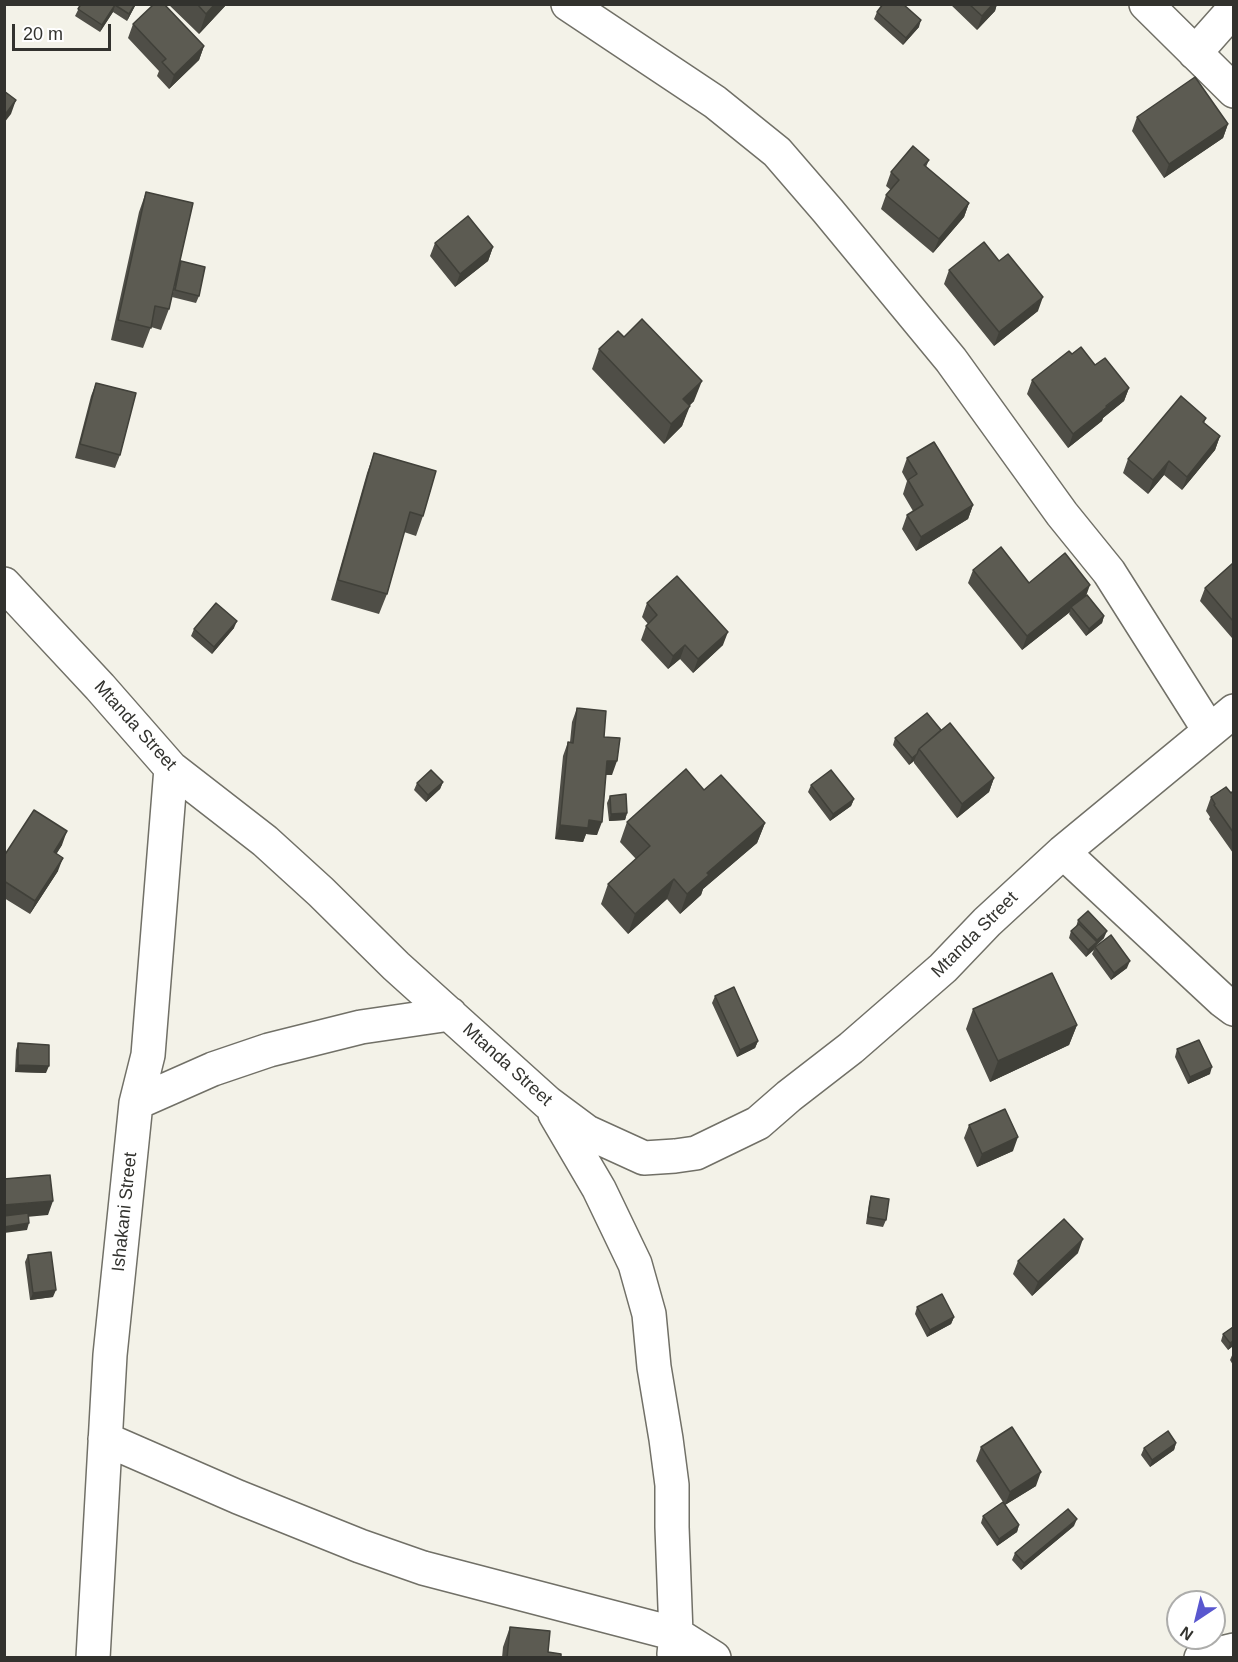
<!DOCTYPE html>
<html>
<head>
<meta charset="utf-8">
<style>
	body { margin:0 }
	#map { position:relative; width:1238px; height:1662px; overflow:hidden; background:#f3f2e8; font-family:Arial,sans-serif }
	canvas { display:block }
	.frame { position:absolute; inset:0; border:6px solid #32322e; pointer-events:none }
	.north { position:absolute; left:1166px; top:1590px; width:60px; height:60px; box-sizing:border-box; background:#fff; border:2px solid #adadab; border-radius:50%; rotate:215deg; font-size:16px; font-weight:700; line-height:24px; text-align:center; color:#32322e }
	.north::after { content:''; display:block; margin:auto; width:21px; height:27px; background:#5957cf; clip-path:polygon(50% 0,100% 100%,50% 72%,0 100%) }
	.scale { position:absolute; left:12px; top:24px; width:99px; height:27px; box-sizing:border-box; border:3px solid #32322e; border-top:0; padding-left:8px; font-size:18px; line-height:21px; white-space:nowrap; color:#32322e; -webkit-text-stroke:4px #fff; paint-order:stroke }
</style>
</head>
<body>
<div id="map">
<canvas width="1238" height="1662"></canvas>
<div class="frame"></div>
<div class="north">N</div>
<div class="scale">20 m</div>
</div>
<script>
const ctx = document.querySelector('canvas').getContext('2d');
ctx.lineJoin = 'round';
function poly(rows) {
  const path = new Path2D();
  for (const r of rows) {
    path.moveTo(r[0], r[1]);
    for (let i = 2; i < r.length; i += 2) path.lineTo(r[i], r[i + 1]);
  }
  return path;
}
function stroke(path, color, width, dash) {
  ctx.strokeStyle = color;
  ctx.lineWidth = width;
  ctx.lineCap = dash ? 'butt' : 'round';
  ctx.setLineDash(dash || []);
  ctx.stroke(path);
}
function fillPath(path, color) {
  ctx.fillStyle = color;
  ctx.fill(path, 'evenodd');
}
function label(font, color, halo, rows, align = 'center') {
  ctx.font = font + ' Arial,sans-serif';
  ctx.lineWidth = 6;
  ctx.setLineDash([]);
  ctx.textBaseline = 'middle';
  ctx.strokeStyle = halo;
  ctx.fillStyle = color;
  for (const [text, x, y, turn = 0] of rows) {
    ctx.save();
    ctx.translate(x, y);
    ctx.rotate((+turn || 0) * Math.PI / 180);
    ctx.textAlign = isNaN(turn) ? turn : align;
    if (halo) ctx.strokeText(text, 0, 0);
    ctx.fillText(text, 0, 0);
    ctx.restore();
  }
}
const minor = poly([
	[568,4,715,102,777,152,828,211,951,360,1062,514,1109,572,1209,730],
	[1146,4,1234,91],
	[1195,53,1234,9],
	[4,584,100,687,171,768,265,841,321,892,396,966,548,1103,587,1132,644,1158,675,1156,696,1153,758,1123,789,1096,851,1048,943,968,987,922,1063,852,1234,711],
	[1063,852,1222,1000,1234,1009],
	[136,1103,213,1069,269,1050,361,1027,450,1014],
	[555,1114,599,1189,635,1264,649,1314,654,1367,666,1439,672,1485,672,1527,676,1634,674,1654],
	[105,1439,238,1497,360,1546,423,1568,676,1634,714,1658],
	[93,1658,110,1355,136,1103,148,1055,171,768],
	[1201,1658,1234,1650]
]);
stroke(minor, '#717067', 36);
stroke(minor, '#fff', 33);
fillPath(poly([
	[81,4,136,4,127,21,113,12,100,32,75,16],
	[168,4,227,4,199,34],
	[950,4,997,4,995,11,977,30],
	[877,12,919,27,903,45,874,19],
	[133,24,204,46,199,60,169,89,157,76,159,71,128,38],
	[1137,117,1228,124,1223,138,1164,178,1132,131],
	[929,160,926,167,969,203,964,217,933,253,881,209,886,195,891,190,886,186,891,172],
	[146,192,169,309,161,330,151,327,143,348,111,340,139,212],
	[435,243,493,247,488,261,455,287,430,256],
	[181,261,199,296,196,303,172,297,179,268],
	[949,270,1038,311,994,346,944,284],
	[624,337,694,401,689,406,682,426,664,444,592,369,599,349],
	[1072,354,1095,365,1129,388,1124,401,1103,418,1102,421,1068,448,1027,394,1032,380],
	[96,383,120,455,115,468,75,458,91,396],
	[1206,418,1204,423,1220,436,1215,450,1182,490,1164,475,1148,494,1123,473,1128,459],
	[374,453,423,516,416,536,404,532,387,594,379,614,331,600,367,473],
	[907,458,973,505,968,519,916,551,902,529,907,515,913,511,903,494,907,481,902,472],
	[1233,563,1233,637,1232,638,1200,601,1205,588],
	[973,570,1087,595,1104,616,1102,623,1086,636,1069,614,1070,612,1022,650,968,583],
	[647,603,723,645,693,673,680,659,668,669,641,640,646,626,648,624,642,617],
	[234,628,212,654,191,636,194,629],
	[577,708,604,737,612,775,606,775,597,835,586,834,583,842,555,839,563,756,568,742,570,742,572,722],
	[941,730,994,778,989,792,957,818,914,763,914,761,909,765,893,745,895,738],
	[443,782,440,789,426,802,414,790,417,783],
	[811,785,854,799,851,806,830,821,808,792],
	[704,790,765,823,757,843,703,889,701,895,680,914,667,899,628,934,601,904,608,884,636,859,620,842,627,822],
	[1233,791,1233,853,1209,819,1210,817,1206,811,1211,797,1231,793],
	[610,796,627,813,625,820,609,821,607,803],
	[62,845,56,854,58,871,30,914,4,898,4,856],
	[1078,920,1104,938,1095,947,1127,968,1111,980,1092,954,1094,950,1086,957,1069,938,1071,931,1076,927],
	[715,996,758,1041,755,1048,737,1057,712,1003],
	[973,1009,1077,1025,1069,1045,990,1082,966,1029],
	[18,1043,46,1073,15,1072,16,1050],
	[1177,1049,1210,1074,1188,1084,1175,1057],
	[969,1125,1013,1151,977,1167,964,1138],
	[871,1196,886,1220,883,1227,866,1224,869,1203],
	[1078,1253,1032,1296,1013,1274,1018,1261],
	[28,1255,53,1297,30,1300,25,1262],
	[917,1307,954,1317,951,1324,927,1337,915,1314],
	[1233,1327,1233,1346,1228,1350,1221,1341,1223,1334],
	[1233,1353,1233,1365,1230,1360],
	[1176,1443,1174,1450,1150,1467,1141,1455,1144,1448],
	[981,1447,1036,1486,1005,1505,1019,1525,1017,1532,997,1546,981,1523,983,1516,1003,1502,976,1461],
	[1074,1526,1021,1570,1012,1560,1015,1553],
	[510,1627,548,1652,561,1658,502,1658,503,1647]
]), '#4f4e47');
fillPath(poly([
	[135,4,136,4,127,21,129,14],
	[215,4,227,4,199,34,206,14],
	[993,4,997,4,995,11,977,30,982,16],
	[115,5,113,12,100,32,102,25],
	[921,20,919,27,903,45,906,38],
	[204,46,199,60,169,89,174,75],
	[16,100,11,114,4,123,4,116],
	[1228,124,1223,138,1164,178,1169,164],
	[969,203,964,217,933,253,939,239],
	[493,247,488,261,455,287,460,274],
	[1043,297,1038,311,994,346,999,332],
	[702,381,694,401,675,420,683,399],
	[1129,388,1124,401,1103,418,1102,421,1068,448,1073,434],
	[690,406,682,426,664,444,671,424],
	[1220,436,1215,450,1182,490,1187,477],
	[1169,461,1164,475,1148,494,1153,480],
	[973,505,968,519,916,551,921,537],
	[1090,585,1085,599,1071,607,1070,612,1022,650,1027,636],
	[1104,616,1102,623,1086,636,1089,629],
	[237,621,234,628,212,654,214,647],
	[728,632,723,645,693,673,698,659],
	[685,645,680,659,668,669,673,656],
	[917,754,914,761,909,765,912,758],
	[607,761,617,761,612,775,602,774],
	[994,778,989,792,957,818,962,804],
	[443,782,440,789,426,802,428,795],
	[854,799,851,806,830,821,833,814],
	[627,813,625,820,609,821,611,814],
	[589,820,602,822,597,835,586,834,583,842,555,839,560,825],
	[765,823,757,843,703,889,701,895,680,914,687,894,707,873],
	[67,831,62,845,49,866,54,852],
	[63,858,58,871,30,914,35,901],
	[674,879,667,899,628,934,635,914],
	[1107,931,1104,938,1095,946,1094,949,1086,957,1088,950,1096,943,1097,940],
	[1130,961,1127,968,1111,980,1114,973],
	[1077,1025,1069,1045,990,1082,998,1061],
	[758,1041,755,1048,737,1057,740,1050],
	[18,1065,49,1066,46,1073,15,1072],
	[1212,1067,1210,1074,1188,1084,1190,1077],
	[1018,1137,1013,1151,977,1167,982,1154],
	[53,1201,48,1215,4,1219,4,1205],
	[29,1223,27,1230,4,1233,4,1227],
	[1083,1239,1078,1253,1032,1296,1038,1282],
	[56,1290,53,1297,30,1300,33,1293],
	[954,1317,951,1324,927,1337,930,1330],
	[1233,1341,1233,1346,1228,1350,1230,1343],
	[1176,1443,1174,1450,1150,1467,1152,1460],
	[1041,1472,1036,1486,1005,1505,1010,1492],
	[1077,1519,1074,1526,1021,1570,1024,1563],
	[1019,1525,1017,1532,997,1546,999,1539]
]), '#404039');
const building = poly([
	[81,4,135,4,129,14,115,5,102,25,78,9,81,4],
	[154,4,164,4,204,46,174,75,162,62,166,59,133,24,154,4],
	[197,4,215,4,206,14,197,4],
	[883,4,903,4,921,20,906,38,877,12,883,4],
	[969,4,993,4,982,16,969,4],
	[1195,77,1228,124,1169,164,1137,117,1195,77],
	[4,91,16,100,4,116,4,91],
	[913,146,929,160,924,165,969,203,939,239,886,195,899,180,891,172,913,146],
	[146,192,193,203,169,309,155,306,151,328,118,320,146,192],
	[468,216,493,247,460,274,435,243,468,216],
	[984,242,999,261,1008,254,1043,297,999,332,949,270,984,242],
	[181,261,205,267,199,296,175,290,181,261],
	[642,319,702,381,683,399,690,406,671,424,599,349,618,331,624,337,642,319],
	[1081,347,1095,365,1105,358,1129,388,1106,406,1107,407,1073,434,1032,380,1069,351,1072,354,1081,347],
	[96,383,136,393,120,455,80,444,96,383],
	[1181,396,1206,418,1203,422,1220,436,1187,477,1169,461,1153,480,1128,459,1181,396],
	[934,442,973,505,921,537,907,515,923,505,908,480,917,474,907,458,934,442],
	[374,453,436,471,423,516,410,512,387,594,338,580,374,453],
	[1001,547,1029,583,1065,553,1090,585,1027,636,973,570,1001,547],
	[1233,563,1233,621,1205,588,1233,563],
	[677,576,728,632,698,659,685,645,673,656,646,626,657,615,647,603,677,576],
	[1087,595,1104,616,1089,629,1071,607,1087,595],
	[216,603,237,621,214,647,194,629,216,603],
	[577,708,606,711,604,737,620,738,617,761,607,761,602,822,589,820,588,828,560,825,568,742,573,743,577,708],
	[927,713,941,730,919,749,917,754,912,758,895,738,927,713],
	[950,723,994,778,962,804,919,749,950,723],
	[686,769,704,790,721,775,765,823,707,873,709,875,687,894,674,879,635,914,608,884,650,846,627,822,686,769],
	[431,770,443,782,428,795,417,783,431,770],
	[831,770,854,799,833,814,811,785,831,770],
	[1226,787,1231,793,1233,791,1233,832,1214,805,1215,804,1211,797,1226,787],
	[626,794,627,813,611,814,610,796,626,794],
	[34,810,67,831,54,852,63,858,35,901,4,881,4,856,34,810],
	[1088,911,1107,931,1097,940,1078,920,1088,911],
	[1079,924,1097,942,1088,950,1071,931,1079,924],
	[1111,935,1130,961,1114,973,1095,947,1111,935],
	[1052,973,1077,1025,998,1061,973,1009,1052,973],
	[734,987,758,1041,740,1050,715,996,734,987],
	[1199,1040,1212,1067,1190,1077,1177,1049,1199,1040],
	[18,1043,49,1045,49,1066,18,1065,18,1043],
	[1005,1109,1018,1137,982,1154,969,1125,1005,1109],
	[50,1175,53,1201,4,1205,4,1179,50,1175],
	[871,1196,889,1199,886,1220,868,1217,871,1196],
	[28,1213,29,1223,4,1227,4,1216,28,1213],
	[1064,1219,1083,1239,1038,1282,1018,1261,1064,1219],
	[51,1252,56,1290,33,1293,28,1255,51,1252],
	[942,1294,954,1317,930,1330,917,1307,942,1294],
	[1233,1327,1233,1341,1230,1343,1223,1334,1233,1327],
	[1012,1427,1041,1472,1010,1492,981,1447,1012,1427],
	[1168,1431,1176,1443,1152,1460,1144,1448,1168,1431],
	[1003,1502,1019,1525,999,1539,983,1516,1003,1502],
	[1068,1509,1077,1519,1024,1563,1015,1553,1068,1509],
	[510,1627,550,1631,548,1652,561,1654,561,1658,507,1658,510,1627]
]);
fillPath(building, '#5c5b52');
stroke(building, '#404039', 1.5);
label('18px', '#32322e', '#fff', [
	["Mtanda Street",135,726,48],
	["Mtanda Street",975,935,-45],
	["Mtanda Street",507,1065,42],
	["Ishakani Street",125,1212,-84]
]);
</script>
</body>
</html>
